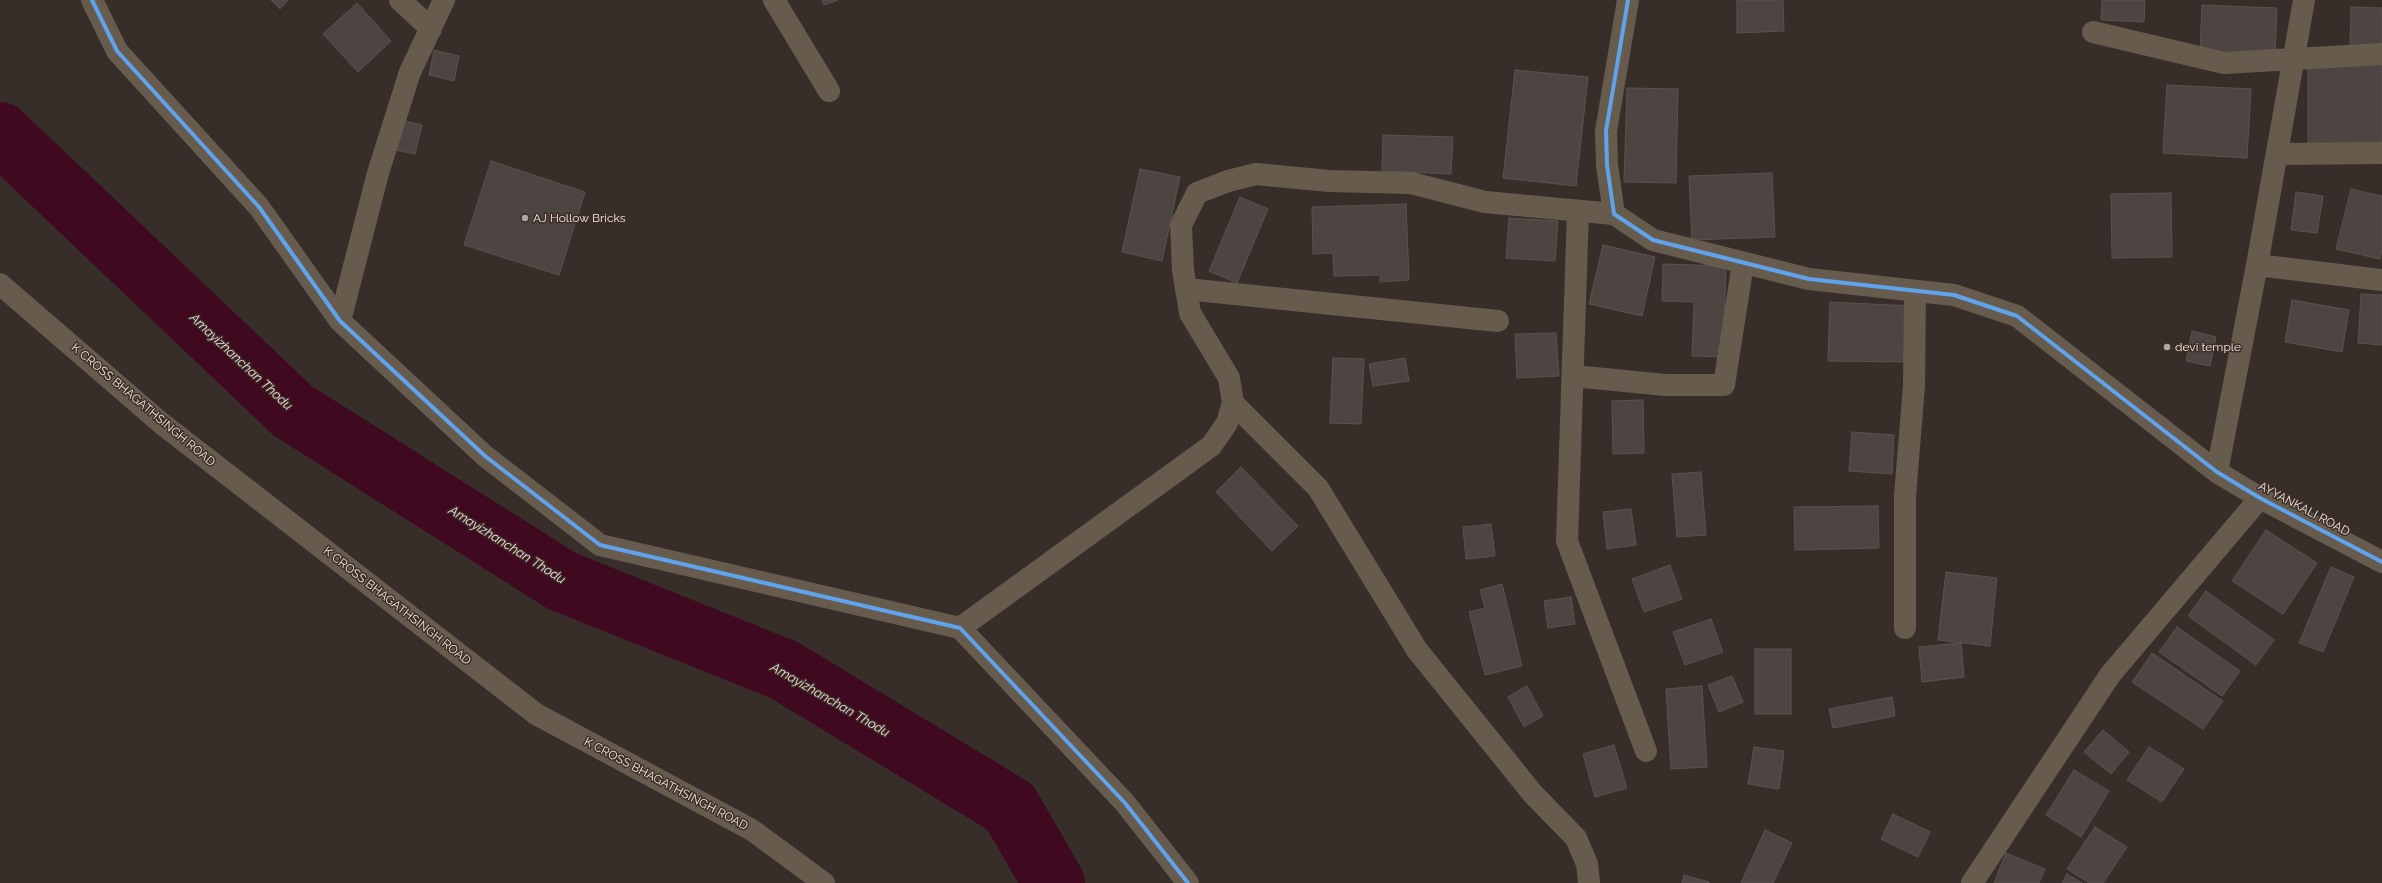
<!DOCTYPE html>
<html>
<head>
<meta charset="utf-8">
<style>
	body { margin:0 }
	canvas { display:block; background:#372e2a }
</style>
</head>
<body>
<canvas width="2382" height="883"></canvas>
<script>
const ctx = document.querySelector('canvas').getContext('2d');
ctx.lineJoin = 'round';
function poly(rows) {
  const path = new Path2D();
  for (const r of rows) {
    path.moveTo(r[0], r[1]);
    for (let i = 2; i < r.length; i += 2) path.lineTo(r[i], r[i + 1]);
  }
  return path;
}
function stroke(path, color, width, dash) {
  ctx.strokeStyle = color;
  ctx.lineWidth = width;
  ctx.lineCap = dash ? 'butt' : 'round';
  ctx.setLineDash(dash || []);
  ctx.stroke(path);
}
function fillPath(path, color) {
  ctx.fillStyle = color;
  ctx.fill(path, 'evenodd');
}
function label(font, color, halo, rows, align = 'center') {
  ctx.font = font + ' Raleway,sans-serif';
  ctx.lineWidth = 3;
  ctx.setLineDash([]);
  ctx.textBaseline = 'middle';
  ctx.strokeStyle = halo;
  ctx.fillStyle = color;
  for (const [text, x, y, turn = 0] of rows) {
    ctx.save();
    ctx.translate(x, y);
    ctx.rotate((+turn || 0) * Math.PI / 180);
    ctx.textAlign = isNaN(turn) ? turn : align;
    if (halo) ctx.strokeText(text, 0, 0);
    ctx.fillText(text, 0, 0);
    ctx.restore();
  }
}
stroke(poly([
	[0,133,293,411,562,581,784,670,1010,807,1054,883]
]), '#3f0920', 62);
const building = poly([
	[271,0,288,0,280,9,271,0],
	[822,0,838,0,824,5,822,0],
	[1737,0,1783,0,1784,31,1737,33,1737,0],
	[2102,0,2145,0,2144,22,2101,20,2102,0],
	[357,3,391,41,358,72,323,34,357,3],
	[2202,5,2277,8,2275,55,2200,52,2202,5],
	[2351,7,2382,8,2382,47,2350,46,2351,7],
	[434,50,459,56,454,81,429,75,434,50],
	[2382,61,2382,143,2308,145,2308,67,2382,61],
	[1515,70,1588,77,1576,186,1503,178,1515,70],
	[2167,85,2251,89,2247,158,2163,153,2167,85],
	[1627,88,1678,89,1676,183,1624,182,1627,88],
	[397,119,422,125,415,154,390,149,397,119],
	[1383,135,1453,137,1451,174,1382,171,1383,135],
	[491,161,585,192,559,275,464,245,491,161],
	[1140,169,1180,177,1162,261,1122,252,1140,169],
	[1772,173,1775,237,1692,240,1689,176,1772,173],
	[2351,189,2382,196,2382,249,2380,259,2336,249,2351,189],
	[2296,192,2323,196,2317,233,2291,230,2296,192],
	[2171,193,2172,257,2112,258,2111,194,2171,193],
	[1240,197,1268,209,1237,283,1209,271,1240,197],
	[1406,204,1409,280,1380,282,1380,275,1334,276,1333,253,1313,254,1312,207,1406,204],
	[1509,218,1558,221,1555,261,1506,258,1509,218],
	[1603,245,1655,257,1642,316,1589,304,1603,245],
	[1663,264,1726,266,1723,357,1692,356,1694,302,1662,301,1663,264],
	[2361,294,2382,295,2382,345,2358,343,2361,294],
	[2292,300,2349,310,2342,352,2285,342,2292,300],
	[1830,302,1912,306,1910,362,1828,361,1830,302],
	[2192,331,2216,337,2210,366,2186,361,2192,331],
	[1556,333,1559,376,1517,378,1515,334,1556,333],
	[1333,358,1364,359,1361,424,1330,423,1333,358],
	[1405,358,1409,381,1373,386,1369,364,1405,358],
	[1643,400,1644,453,1613,454,1612,401,1643,400],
	[1852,432,1894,435,1892,474,1849,471,1852,432],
	[1241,467,1298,526,1272,551,1216,492,1241,467],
	[1701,472,1706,535,1677,537,1672,474,1701,472],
	[1878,506,1879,548,1795,550,1794,507,1878,506],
	[1631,509,1636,545,1607,549,1603,512,1631,509],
	[1491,524,1495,556,1466,559,1463,527,1491,524],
	[2266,530,2317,563,2283,614,2232,581,2266,530],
	[1670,565,1682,599,1644,612,1632,579,1670,565],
	[2331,567,2354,577,2323,652,2299,643,2331,567],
	[1946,572,1997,578,1990,646,1938,640,1946,572],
	[1502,584,1522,666,1485,675,1469,612,1485,608,1480,590,1502,584],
	[2206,591,2274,640,2256,665,2188,616,2206,591],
	[1571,597,1575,624,1548,628,1544,601,1571,597],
	[1711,619,1723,652,1685,665,1673,632,1711,619],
	[2177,627,2240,671,2222,696,2159,652,2177,627],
	[1961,643,1964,677,1922,682,1919,647,1961,643],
	[1755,649,1791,649,1791,714,1755,714,1755,649],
	[2152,653,2223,701,2203,729,2132,682,2152,653],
	[1732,676,1743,702,1719,712,1708,685,1732,676],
	[1527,686,1543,716,1524,727,1508,697,1527,686],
	[1702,686,1707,767,1671,769,1666,689,1702,686],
	[1892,697,1895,716,1833,728,1829,709,1892,697],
	[2103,730,2129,752,2111,774,2084,752,2103,730],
	[1614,745,1627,788,1595,797,1583,754,1614,745],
	[1754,747,1784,751,1779,789,1748,784,1754,747],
	[2149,747,2184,769,2162,802,2127,780,2149,747],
	[2074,770,2109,791,2081,837,2046,815,2074,770],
	[1893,814,1930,832,1918,857,1881,839,1893,814],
	[2095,827,2127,847,2103,883,2089,883,2067,869,2095,827],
	[1765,830,1792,843,1773,883,1741,883,1765,830],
	[2006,853,2045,869,2039,883,1994,883,2006,853],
	[2067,874,2082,883,2062,883,2067,874],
	[1684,875,1709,882,1709,883,1682,883,1684,875]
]);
fillPath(building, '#4d4541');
stroke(building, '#5a5250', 1);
stroke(poly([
	[92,0,117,51,259,207,340,321,485,456,600,545,960,628,1125,803,1188,883],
	[400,0,431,29],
	[774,0,829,91],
	[1628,0,1606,131,1607,165,1614,214,1653,240,1809,279,1954,295,2017,316,2217,472,2260,498,2382,562],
	[2093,32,2224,63,2382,54],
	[2277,154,2382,153],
	[1578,211,1567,541,1646,751],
	[2257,265,2382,280],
	[0,284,161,423,536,714,752,830,824,883],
	[1186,289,1498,321],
	[340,321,378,173,410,72,444,0],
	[1574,376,1665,385,1724,385,1743,263],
	[1233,403,1318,488,1417,650,1533,794,1576,838,1587,864,1589,883],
	[2217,472,2257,265,2304,0],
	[960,628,1211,446,1227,423,1233,403,1229,378,1190,313,1183,270,1181,225,1197,193,1228,181,1256,174,1329,181,1411,183,1485,202,1614,214],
	[1905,628,1905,496,1914,386,1915,291],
	[1972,883,2110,675,2260,498]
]), '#675b4e', 22);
stroke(poly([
	[92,0,117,51,259,207,340,321,485,456,600,545,960,628,1125,803,1188,883],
	[1628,0,1606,131,1607,165,1614,214,1653,240,1809,279,1954,295,2017,316,2217,472,2260,498,2382,562]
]), '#60a3ed', 4);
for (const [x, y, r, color] of [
	[525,218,4,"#b0a6a2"],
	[2167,347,4,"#b0a6a2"]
]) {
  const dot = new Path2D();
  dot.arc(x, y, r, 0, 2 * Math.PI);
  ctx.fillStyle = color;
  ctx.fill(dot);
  stroke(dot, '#3c2d25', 1.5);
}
label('12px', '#f1e7e2', '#3c2d25', [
	["AJ Hollow Bricks",533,218],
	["devi temple",2175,347]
], 'left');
label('12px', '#f1e7e2', '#3c2d25', [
	["K CROSS BHAGATHSINGH ROAD",143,405,40],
	["AYYANKALI ROAD",2304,509,28],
	["K CROSS BHAGATHSINGH ROAD",397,606,38],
	["K CROSS BHAGATHSINGH ROAD",666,784,28]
]);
label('italic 13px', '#f3dae1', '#3c2d25', [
	["Amayizhanchan Thodu",241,362,43],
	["Amayizhanchan Thodu",507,545,32],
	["Amayizhanchan Thodu",830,700,30]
]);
</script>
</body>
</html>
